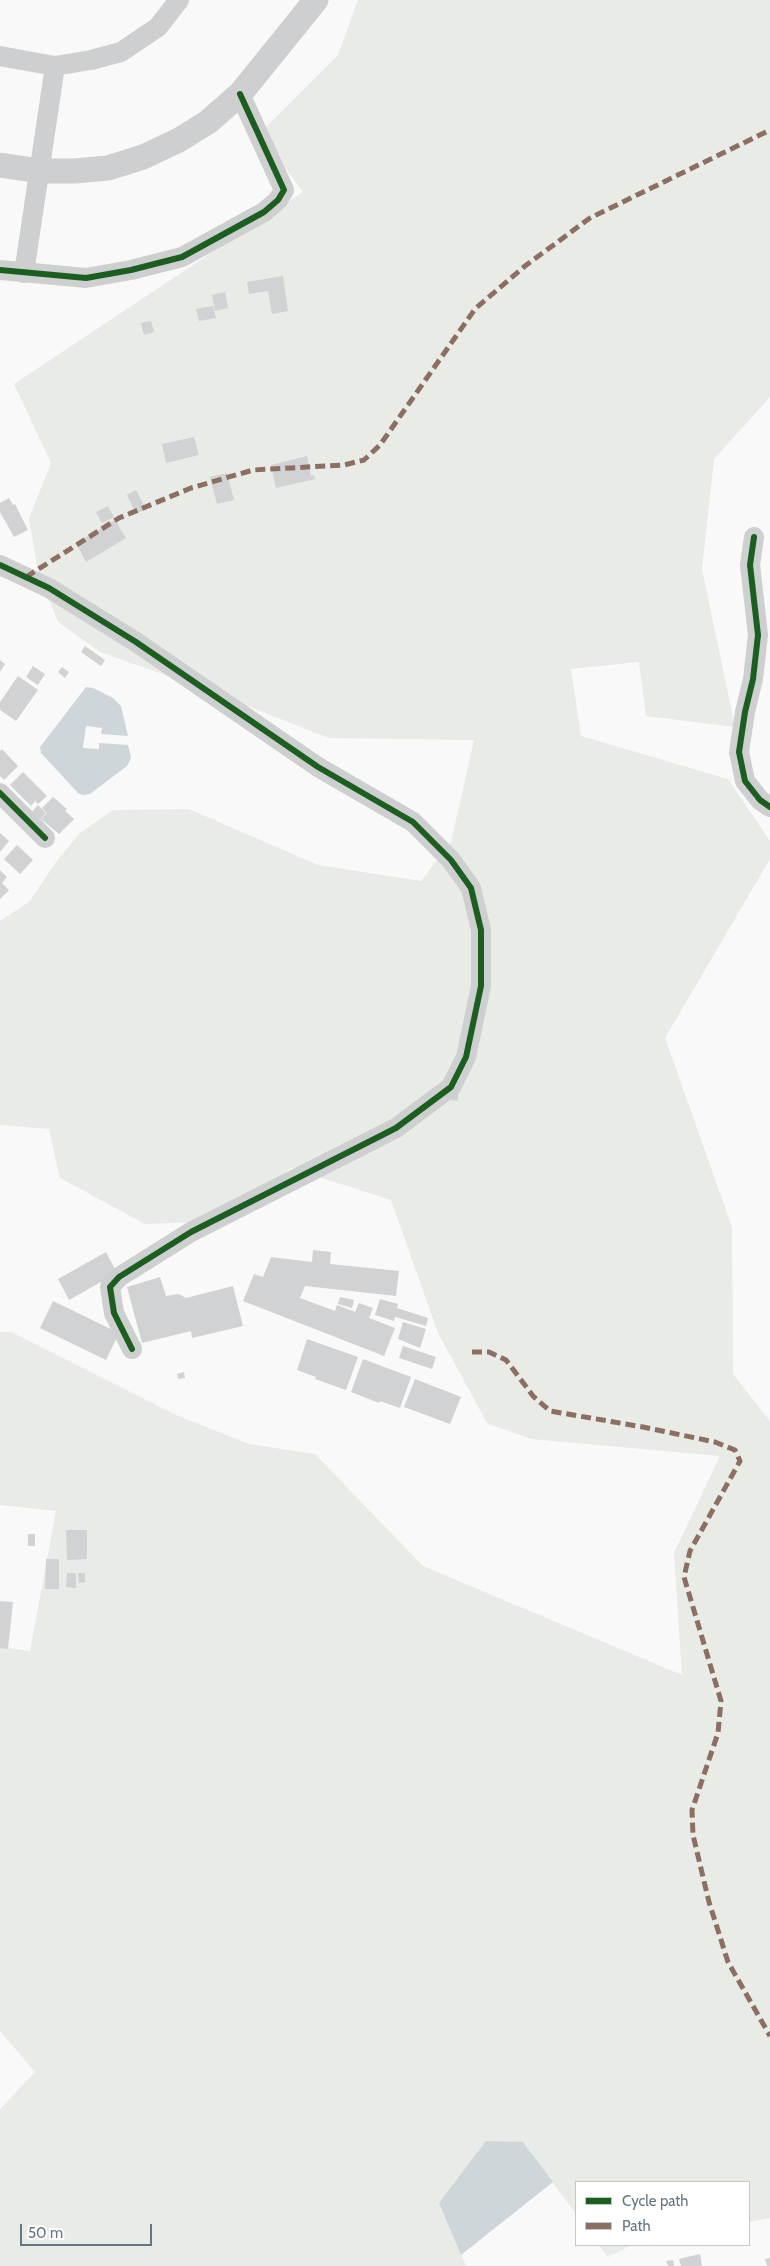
<!DOCTYPE html>
<html>
<head>
<meta charset="utf-8">
<style>
	body { margin:0 }
	#map { position:relative; width:770px; height:2266px; overflow:hidden; background:#f9f9f9; font-family:Cabin,sans-serif }
	canvas { display:block }
	.legend { position:absolute; left:575px; top:2181px; width:175px; height:65px; box-sizing:border-box; background:#fff; border:1px solid #c1c8cd; margin:0; padding:6px 9px; list-style:none; font-size:15px; color:#657683 }
	.legend li { display:flex; align-items:center; gap:10px; height:25px }
	.legend b { width:25px; border:1px solid #c1c8cd }
	.scale { position:absolute; left:20px; top:2224px; width:132px; height:22px; box-sizing:border-box; border:2px solid #657683; border-top:0; padding-left:6px; font-size:15px; line-height:18px; white-space:nowrap; color:#657683; -webkit-text-stroke:4px #fff; paint-order:stroke }
</style>
</head>
<body>
<div id="map">
<canvas width="770" height="2266"></canvas>
<ul class="legend">
<li><b style="height:6px;background:#1b5e20"></b>Cycle path</li>
<li><b style="height:6px;background:#8d6e63"></b>Path</li>
</ul>
<div class="scale">50 m</div>
</div>
<script>
const ctx = document.querySelector('canvas').getContext('2d');
ctx.lineJoin = 'round';
function fillPath(path, color) {
  ctx.fillStyle = color;
  ctx.fill(path, 'evenodd');
}
function poly(rows) {
  const path = new Path2D();
  for (const r of rows) {
    path.moveTo(r[0], r[1]);
    for (let i = 2; i < r.length; i += 2) path.lineTo(r[i], r[i + 1]);
  }
  return path;
}
function stroke(path, color, width, dash) {
  ctx.strokeStyle = color;
  ctx.lineWidth = width;
  ctx.lineCap = dash ? 'butt' : 'round';
  ctx.setLineDash(dash || []);
  ctx.stroke(path);
}
fillPath(poly([
	[358,0,770,0,770,397,714,459,702,569,735,727,646,716,639,662,571,669,581,736,728,779,770,841,770,859,665,1038,732,1227,733,1374,770,1421,770,2218,749,2222,749,2182,576,2182,576,2214,523,2142,439,2203,466,2266,0,2266,0,2109,35,2072,0,2031,0,1647,30,1651,56,1511,0,1505,0,1332,11,1332,176,1415,249,1444,315,1454,423,1566,682,1675,674,1553,720,1456,531,1439,487,1423,438,1333,391,1200,291,1168,229,1221,145,1224,60,1178,49,1129,0,1125,0,921,29,902,56,862,80,833,113,810,189,809,318,865,421,881,451,842,474,740,329,738,188,683,100,652,58,622,38,572,29,518,51,463,14,384,303,192,260,133,338,55],
	[599,2245,632,2245,608,2257]
]), '#e8ebe6');
fillPath(poly([
	[86,687,93,688,113,698,121,706,128,736,101,734,102,728,86,726,83,748,99,749,99,743,128,745,131,758,127,766,90,794,83,795,78,793,41,753,40,747],
	[486,2141,523,2142,553,2182,461,2255,439,2203]
]), '#ced6d9');
fillPath(poly([
	[283,276,288,311,272,314,268,291,249,294,247,282],
	[225,292,228,308,215,311,212,295],
	[213,306,216,318,199,321,196,309],
	[151,321,154,332,144,335,141,323],
	[194,437,199,455,166,463,162,444],
	[307,456,311,476,314,475,315,479,276,488,271,465],
	[227,473,234,500,217,504,210,477],
	[136,490,146,509,136,514,127,495],
	[9,498,13,505,15,504,28,530,14,537,0,512,0,503],
	[108,506,114,517,102,523,96,512],
	[115,520,126,538,86,562,76,543],
	[85,646,105,660,101,666,81,652],
	[0,660,5,664,0,672],
	[33,666,45,674,38,685,26,677],
	[62,667,69,672,65,678,58,672],
	[18,676,38,690,16,721,0,710,0,702],
	[2,749,18,766,4,780,0,776,0,751],
	[23,772,47,796,38,804,35,801,31,806,10,785],
	[53,797,67,809,65,811,74,819,59,834,41,819,47,813,42,808],
	[38,805,46,813,39,821,31,813],
	[0,833,9,841,0,852],
	[17,845,33,860,20,874,4,859],
	[0,870,7,877,2,883,9,890,0,899],
	[452,1090,458,1090,458,1101,451,1100],
	[313,1250,331,1252,330,1264,399,1271,396,1296,305,1286,300,1298,335,1311,337,1305,355,1312,359,1303,373,1308,369,1318,395,1328,384,1356,243,1301,254,1274,263,1277,271,1257,312,1262],
	[106,1252,117,1273,69,1300,58,1279],
	[160,1277,166,1296,179,1294,186,1298,233,1286,243,1326,192,1338,191,1331,142,1343,127,1287],
	[340,1297,354,1300,352,1308,338,1304],
	[380,1299,398,1304,397,1308,428,1318,426,1326,395,1317,394,1321,375,1315],
	[53,1301,119,1333,106,1360,40,1328],
	[403,1322,426,1329,420,1348,398,1339],
	[307,1339,358,1357,346,1390,315,1379,316,1377,297,1370],
	[403,1346,436,1357,432,1369,399,1358],
	[363,1359,411,1377,400,1408,380,1401,379,1403,351,1392],
	[184,1372,185,1378,178,1379,177,1374],
	[415,1379,461,1397,450,1424,404,1407],
	[66,1530,87,1530,87,1559,67,1560],
	[28,1534,35,1534,35,1546,28,1546],
	[46,1559,59,1559,59,1589,45,1589],
	[67,1573,76,1573,76,1588,66,1587],
	[78,1573,85,1573,85,1582,79,1583],
	[0,1601,13,1602,8,1649,0,1648],
	[700,2254,702,2266,681,2266,679,2259],
	[770,2258,770,2266,767,2266,765,2259],
	[673,2260,674,2266,668,2266,666,2261]
]), '#d0d2d3');
stroke(poly([
	[0,56,55,66,91,60,121,52,158,27,179,0],
	[0,270,86,278,131,270,182,257,264,212,278,200,284,190,240,94],
	[24,273,55,66],
	[754,537,750,565,758,635,753,679,745,712,739,752,745,781,760,800,770,807],
	[0,565,49,588,136,642,318,767,413,822,451,860,471,888,481,930,481,986,466,1057,451,1087,396,1128,191,1232,119,1277,110,1287,114,1313,132,1349],
	[0,793,45,838]
]), '#cecfd0', 20);
stroke(poly([
	[0,165,40,171,75,171,108,168,143,157,179,140,208,122,240,94,316,0]
]), '#cecfd0', 25);
stroke(poly([
	[26,577,119,518,191,488,253,470,344,465,364,460,380,445,475,309,525,266,590,218,770,130],
	[472,1352,489,1352,506,1360,533,1396,550,1411,643,1427,715,1442,735,1450,740,1461,690,1551,684,1577,721,1701,718,1733,692,1810,693,1835,709,1902,728,1962,770,2036]
]), '#8d6e63', 5, [10, 5]);
stroke(poly([
	[0,270,86,278,131,270,182,257,264,212,278,200,284,190,240,94],
	[754,537,750,565,758,635,753,679,745,712,739,752,745,781,760,800,770,807],
	[0,565,49,588,136,642,318,767,413,822,451,860,471,888,481,930,481,986,466,1057,451,1087,396,1128,191,1232,119,1277,110,1287,114,1313,132,1349],
	[0,793,45,838]
]), '#1b5e20', 6);
</script>
</body>
</html>
